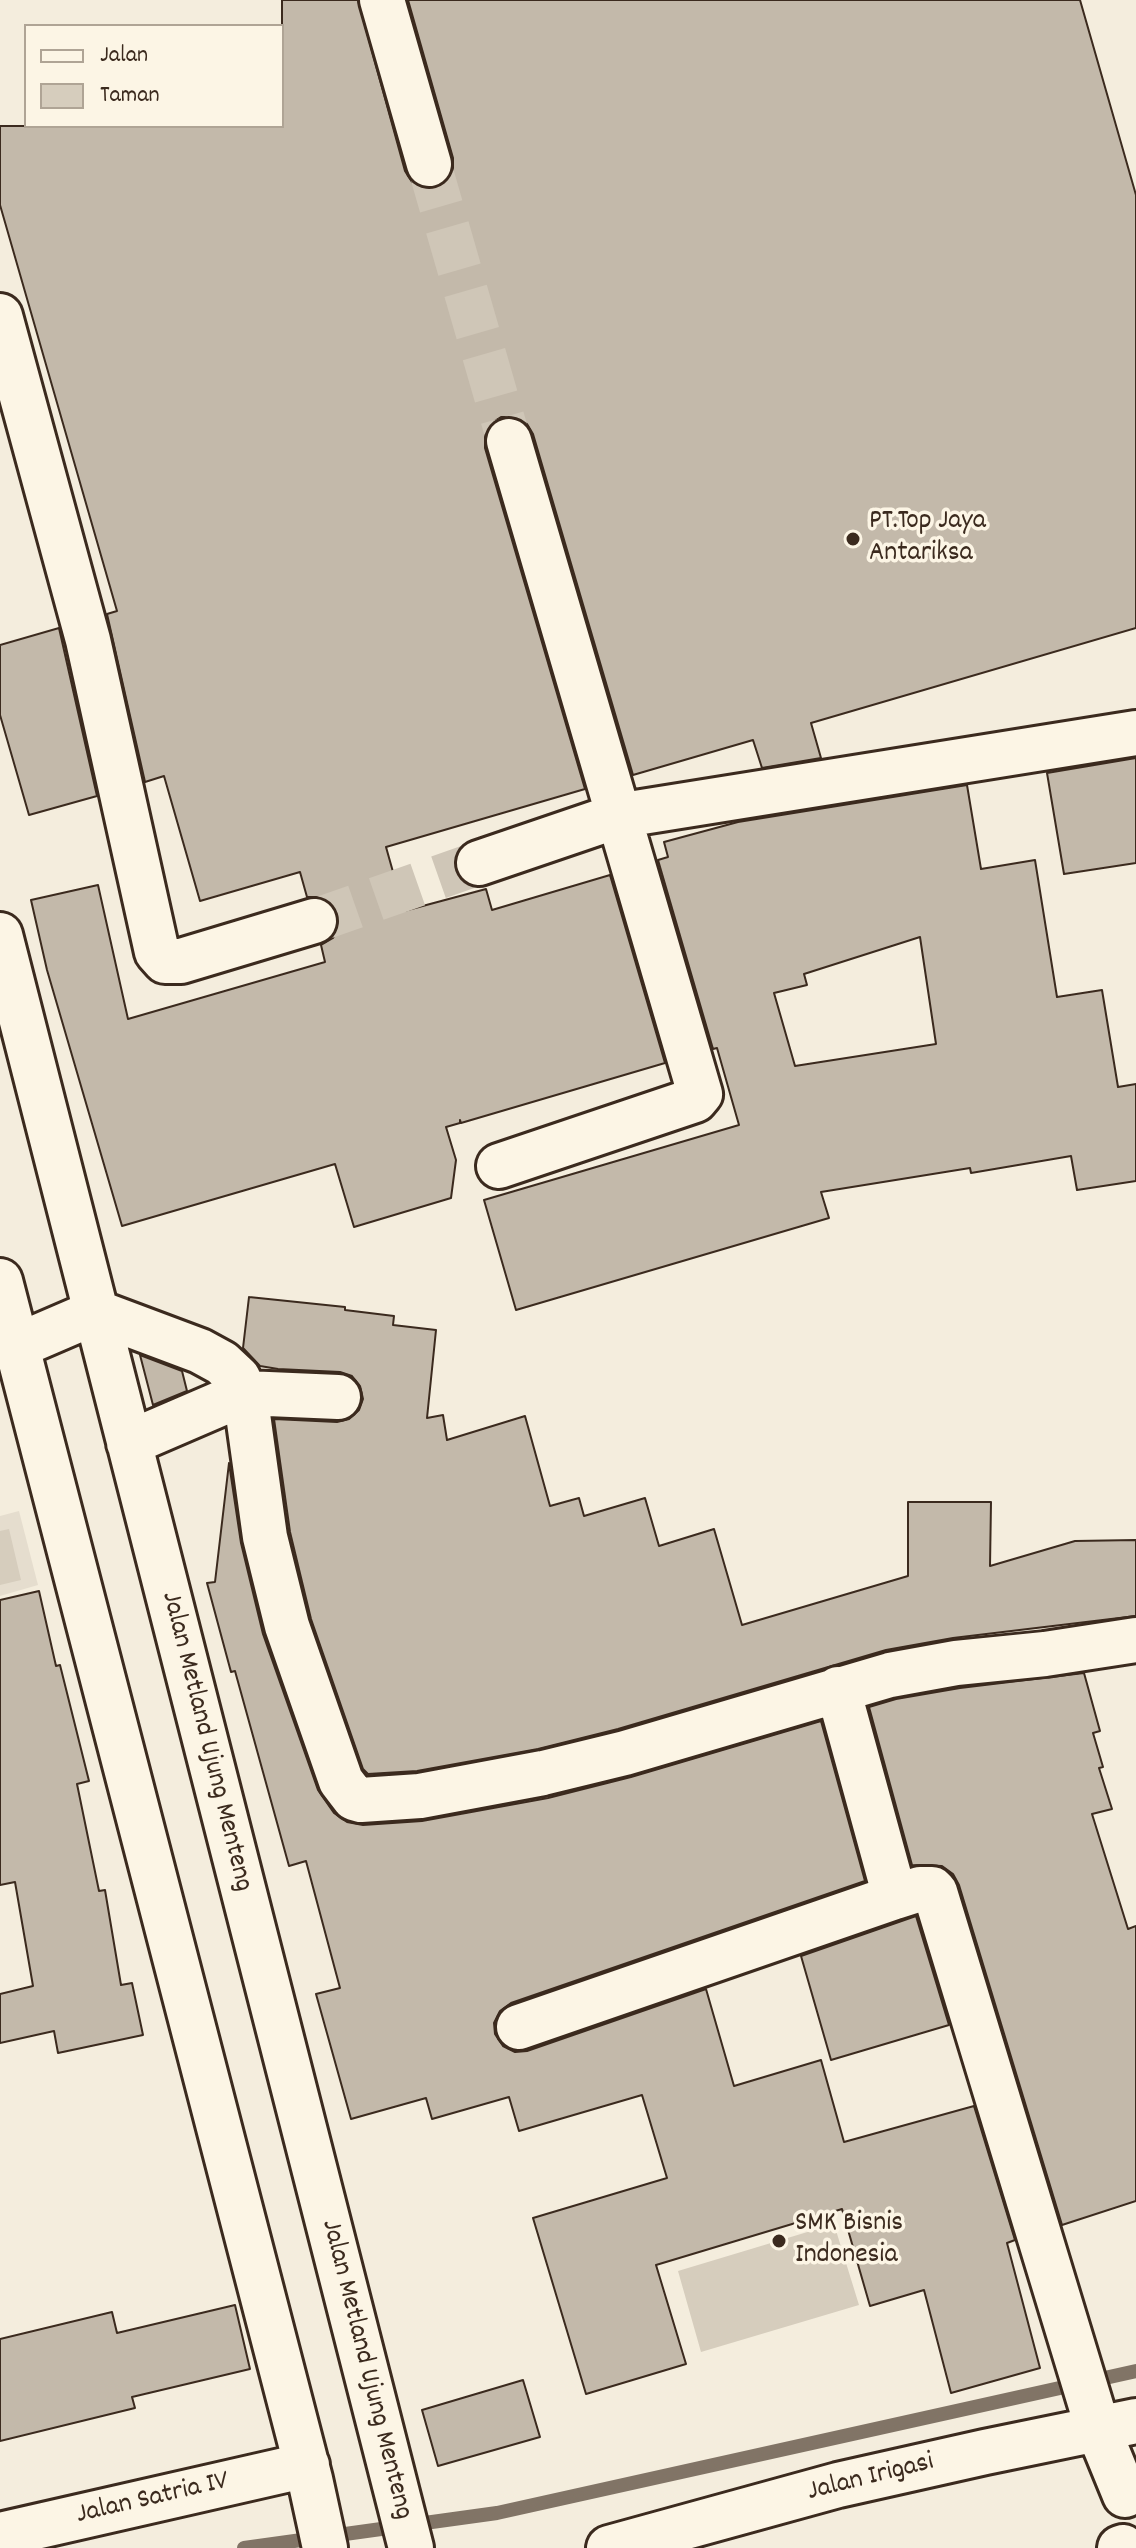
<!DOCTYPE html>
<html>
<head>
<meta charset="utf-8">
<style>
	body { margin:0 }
	#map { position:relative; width:1136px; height:2548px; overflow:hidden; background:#f4eddd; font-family:Dekko,sans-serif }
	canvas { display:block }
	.legend { position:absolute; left:24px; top:24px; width:260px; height:104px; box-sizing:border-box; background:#fcf5e5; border:2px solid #afa495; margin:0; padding:10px 14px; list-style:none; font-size:24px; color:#3b2a1e }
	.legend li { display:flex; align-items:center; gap:16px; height:40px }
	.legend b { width:40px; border:2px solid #afa495 }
</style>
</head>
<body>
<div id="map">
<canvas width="1136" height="2548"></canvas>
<ul class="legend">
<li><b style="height:10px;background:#fcf5e5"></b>Jalan</li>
<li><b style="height:22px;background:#d6cdbd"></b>Taman</li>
</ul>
</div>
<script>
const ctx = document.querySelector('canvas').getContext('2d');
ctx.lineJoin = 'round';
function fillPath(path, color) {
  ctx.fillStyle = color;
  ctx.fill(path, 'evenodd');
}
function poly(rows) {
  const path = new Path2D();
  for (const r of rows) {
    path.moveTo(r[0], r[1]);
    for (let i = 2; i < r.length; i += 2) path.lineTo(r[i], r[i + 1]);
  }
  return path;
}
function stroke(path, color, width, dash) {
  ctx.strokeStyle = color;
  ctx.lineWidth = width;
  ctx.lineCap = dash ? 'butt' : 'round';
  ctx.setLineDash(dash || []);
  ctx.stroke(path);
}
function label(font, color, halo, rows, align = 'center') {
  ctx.font = font + ' Dekko,sans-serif';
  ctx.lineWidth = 7;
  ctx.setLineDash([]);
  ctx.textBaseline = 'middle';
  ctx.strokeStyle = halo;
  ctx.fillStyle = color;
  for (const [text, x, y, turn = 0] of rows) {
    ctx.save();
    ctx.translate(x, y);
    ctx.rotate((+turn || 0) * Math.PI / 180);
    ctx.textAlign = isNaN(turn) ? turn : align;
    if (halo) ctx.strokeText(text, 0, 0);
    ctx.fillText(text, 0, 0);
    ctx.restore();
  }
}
fillPath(poly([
	[19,1511,38,1585,0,1596,0,1516]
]), '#e5ddce');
fillPath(poly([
	[9,1529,21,1580,0,1585,0,1531],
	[834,2224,859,2305,701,2352,678,2271]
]), '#d6cdbd');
stroke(poly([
	[244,2548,497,2513,1136,2371]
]), '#817466', 14);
const building = poly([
	[282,0,358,0,405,171,412,182,424,188,437,188,446,182,453,171,453,158,408,0,1080,0,1136,195,1136,628,811,723,821,758,762,768,753,740,633,775,533,434,527,424,516,417,501,417,490,424,485,434,485,448,585,789,386,847,404,911,486,889,492,910,610,875,665,1063,461,1123,460,1120,460,1123,446,1127,456,1160,451,1198,354,1227,335,1164,122,1226,47,970,31,900,98,885,128,1019,325,962,321,945,333,938,338,926,338,915,330,902,319,897,307,897,300,872,200,901,164,776,145,782,107,614,117,611,0,205,0,126,282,126,282,0],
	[59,628,97,796,29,815,0,715,0,645,59,628],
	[1136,758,1136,863,1064,874,1047,773,1136,758],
	[967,785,981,869,1035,860,1057,997,1102,990,1118,1087,1136,1084,1136,1181,1077,1190,1071,1156,971,1173,970,1168,821,1192,829,1218,516,1310,484,1200,739,1125,717,1048,713,1049,658,860,668,857,664,842,738,822,967,785],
	[920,937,936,1044,795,1066,774,993,807,985,804,974,920,937],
	[249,1297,345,1307,345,1310,394,1316,393,1325,436,1330,427,1418,443,1415,447,1440,525,1416,550,1506,579,1498,584,1516,645,1498,659,1546,714,1529,742,1625,908,1576,908,1502,991,1502,990,1566,1075,1541,1136,1540,1136,1616,953,1638,886,1650,618,1729,538,1749,417,1771,368,1774,363,1769,311,1619,290,1532,274,1419,337,1422,349,1419,359,1410,363,1399,360,1386,352,1376,340,1372,278,1369,260,1366,243,1348,249,1297],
	[140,1355,182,1371,187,1391,153,1405,140,1355],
	[229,1463,241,1543,263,1634,318,1790,334,1813,347,1822,363,1825,422,1821,548,1798,631,1777,821,1721,865,1881,511,2003,500,2011,494,2023,495,2034,503,2046,515,2052,527,2051,706,1989,734,2086,821,2060,844,2142,974,2106,1015,2240,1007,2243,1040,2368,951,2393,924,2290,870,2306,842,2209,656,2265,686,2364,586,2394,533,2218,667,2178,642,2095,519,2131,509,2097,432,2119,426,2098,351,2119,316,1994,340,1988,306,1861,289,1866,235,1671,231,1672,207,1583,215,1582,229,1463],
	[39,1591,56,1666,60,1665,89,1781,77,1784,99,1891,105,1890,121,1985,132,1983,143,2035,58,2053,54,2031,0,2043,0,1994,33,1986,15,1882,0,1885,0,1600,39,1591],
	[1084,1673,1100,1731,1093,1733,1103,1767,1099,1768,1112,1809,1092,1814,1128,1929,1136,1926,1136,2201,1062,2225,959,1885,953,1874,942,1866,912,1865,869,1707,896,1699,960,1688,1084,1673],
	[916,1916,949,2025,831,2060,801,1956,916,1916],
	[235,2305,250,2369,132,2397,135,2408,0,2441,0,2339,112,2312,117,2333,235,2305],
	[523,2380,540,2437,438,2466,422,2410,523,2380]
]);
fillPath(building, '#c3b9aa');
stroke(building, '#3b2a1e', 2);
stroke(poly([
	[429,164,509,441],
	[314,921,479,863]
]), '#cfc6b7', 44, [44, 22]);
const minor = poly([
	[382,0,429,164],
	[0,316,88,640,157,952,165,961,181,961,314,921],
	[479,863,617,816,1136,733],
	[0,935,411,2548],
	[499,1166,695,1100,700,1094,509,441],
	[0,1281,310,2479,325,2548],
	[17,1346,96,1312,200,1351,222,1363,238,1378,245,1393,338,1397],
	[129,1443,245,1393,265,1537,287,1626,341,1781,354,1798,361,1800,420,1796,543,1773,625,1753,890,1675,956,1663,1045,1654,1136,1640],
	[838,1689,895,1897],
	[519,2027,895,1897,920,1889,932,1889,935,1892,1098,2429,1125,2495],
	[0,2535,307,2465],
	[609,2548,838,2485,985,2452,1136,2421],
	[1120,2548,1123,2547]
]);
stroke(minor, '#3b2a1e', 50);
stroke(minor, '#fcf5e5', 44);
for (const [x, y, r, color] of [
	[853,539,8,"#3b2a1e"],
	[779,2241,8,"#3b2a1e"]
]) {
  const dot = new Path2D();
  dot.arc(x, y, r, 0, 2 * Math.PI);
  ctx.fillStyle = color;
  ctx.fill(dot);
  stroke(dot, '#fcf5e5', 3);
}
label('28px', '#3b2a1e', '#fcf5e5', [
	["PT.Top Jaya",869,523],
	["Antariksa",869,555],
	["SMK Bisnis",795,2225],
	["Indonesia",795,2257]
], 'left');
label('28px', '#3b2a1e', '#fcf5e5', [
	["Jalan Metland Ujung Menteng",205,1742,76],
	["Jalan Metland Ujung Menteng",365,2370,76],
	["Jalan Irigasi",871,2479,-14],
	["Jalan Satria IV",153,2500,-13]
]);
</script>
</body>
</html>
